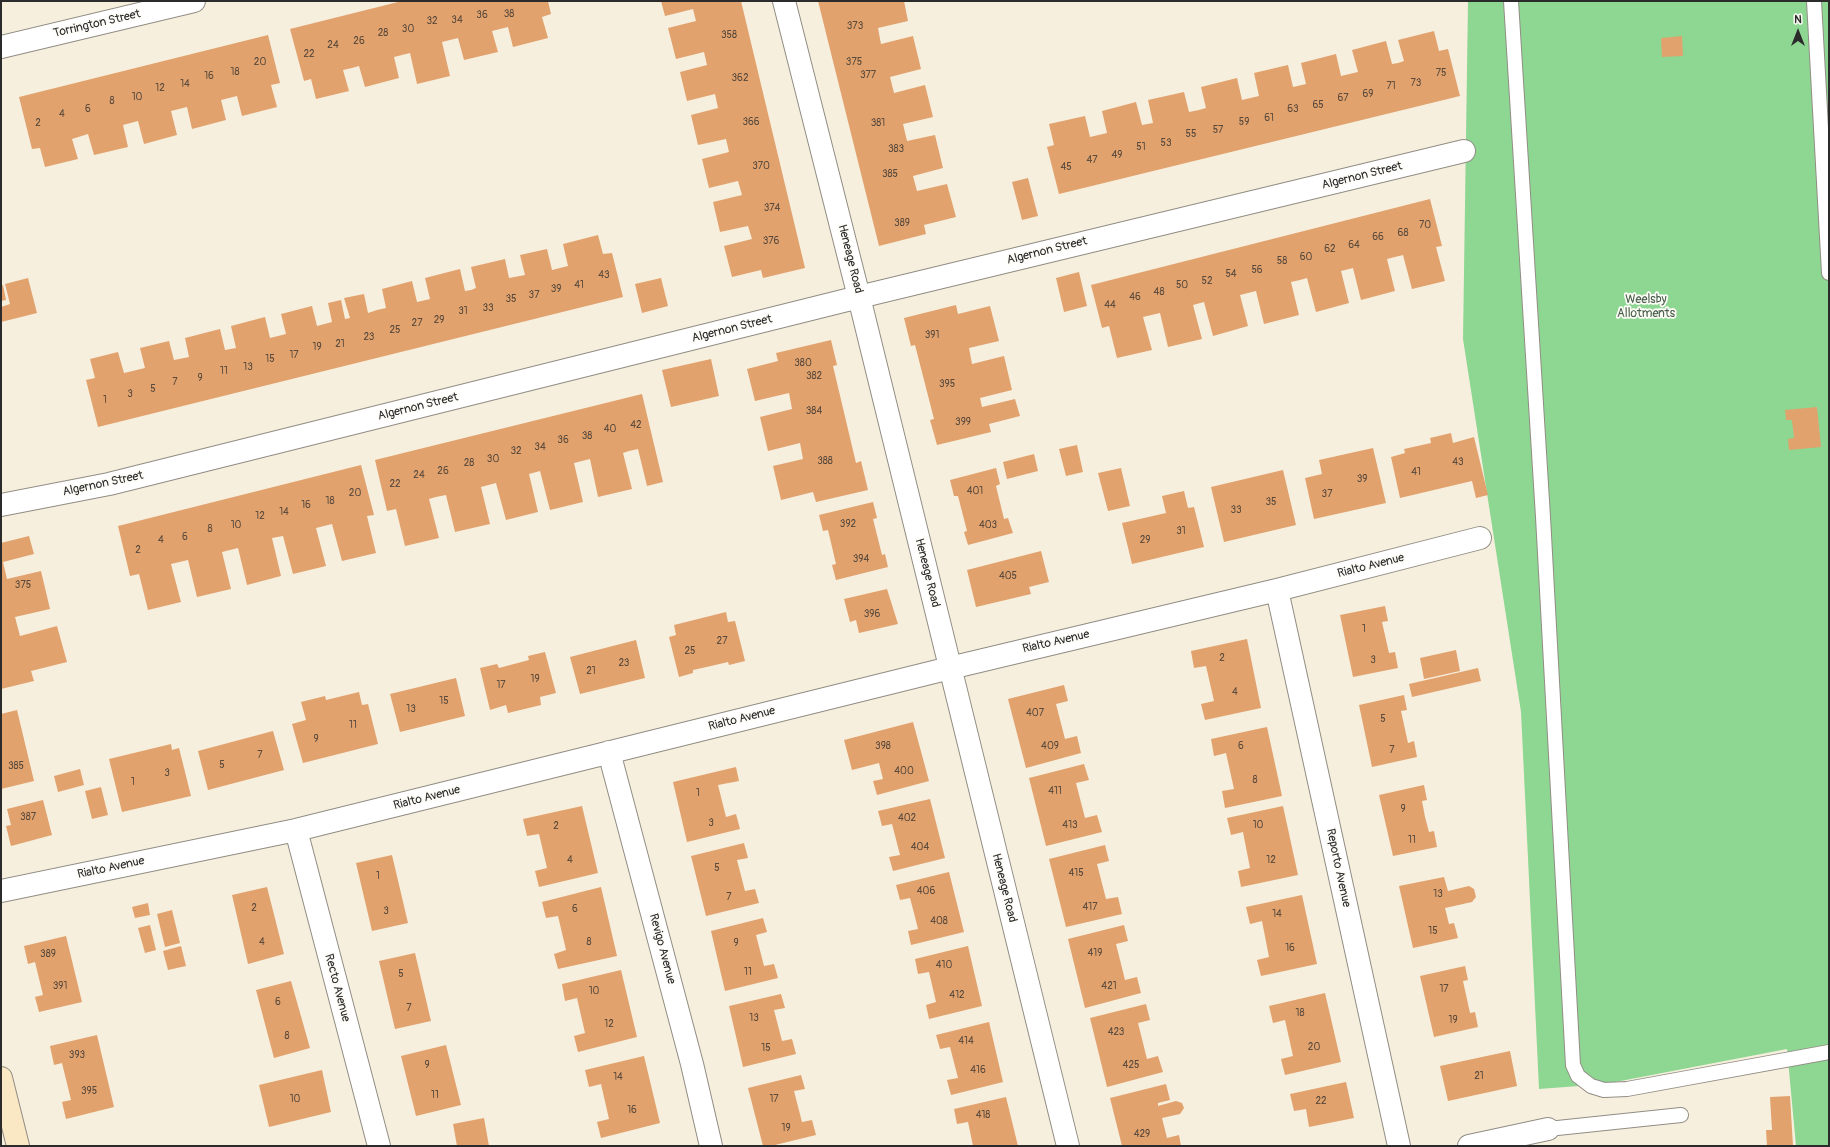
<!DOCTYPE html>
<html>
<head>
<meta charset="utf-8">
<style>
  body { margin:0 }
  #map { position:relative; width:1830px; height:1147px; overflow:hidden; background:#f7efde; font-family:Pangolin,sans-serif }
  canvas { display:block }
  .frame { position:absolute; inset:0; border:2px solid #2b2b2b; pointer-events:none }
  .north { position:absolute; left:1778px; top:12px; width:40px; height:40px; -webkit-text-stroke:3px #fdfcf7; paint-order:stroke; rotate:0deg; font-size:11px; font-weight:700; line-height:16px; text-align:center; color:#2b2b2b }
  .north::after { content:''; display:block; margin:auto; width:14px; height:18px; background:#2b2b2b; clip-path:polygon(50% 0,100% 100%,50% 72%,0 100%) }
</style>
</head>
<body>
<div id="map">
<canvas width="1830" height="1147"></canvas>
<div class="frame"></div>
<div class="north">N</div>
</div>
<script>
const ctx = document.querySelector('canvas').getContext('2d');
ctx.lineJoin = 'round';
function paint(path, color) { ctx.fillStyle = color; ctx.fill(path, 'evenodd'); }
const poly = rows => new Path2D(rows.map(r => 'M' + r).join(''));
function strokePath(path, color, width, dash) { ctx.strokeStyle = color; ctx.lineWidth = width; ctx.lineCap = dash ? 'butt' : 'round'; ctx.setLineDash(dash || []); ctx.stroke(path); }
function label(font, color, halo, rows, align = 'center') {
  ctx.font = font + ' Pangolin,sans-serif'; ctx.lineWidth = 3.5; ctx.setLineDash([]); ctx.textBaseline = 'middle'; ctx.strokeStyle = halo; ctx.fillStyle = color; for (const [text, x, y, turn = 0] of rows) {
    ctx.save(); ctx.translate(x, y); ctx.rotate((+turn || 0) * Math.PI / 180); ctx.textAlign = isNaN(turn) ? turn : align; if (halo) ctx.strokeText(text, 0, 0); ctx.fillText(text, 0, 0); ctx.restore();
  }
}
paint(poly([
  [1468,1,1829,1,1829,1146,1796,1146,1787,1049,1605,1084,1539,1089,1521,712,1463,339]
]), '#8ed793');
paint(poly([
  [402,1,548,1,551,14,542,17,548,38,513,47,508,27,492,31,498,52,464,60,458,38,442,42,450,76,417,84,410,53,394,57,399,78,365,87,359,66,352,68,343,70,349,91,316,99,311,79,304,81,290,29],
  [661,1,741,1,805,268,763,278,761,270,732,277,724,246,752,239,748,226,720,232,713,202,742,195,738,181,709,188,702,159,729,152,726,139,698,145,691,115,718,108,715,94,687,101,680,72,707,65,704,52,676,59,668,28,696,21,693,9,665,16],
  [818,1,904,1,908,21,878,28,881,44,913,36,921,69,890,77,894,93,925,85,933,117,903,124,907,141,935,135,943,168,913,176,917,191,947,184,956,217,924,225,926,234,879,246],
  [1434,31,1439,51,1448,49,1460,96,1059,194,1047,147,1054,145,1049,124,1085,116,1090,137,1107,133,1102,111,1136,102,1142,125,1153,123,1148,100,1184,92,1189,112,1199,110,1206,108,1201,87,1237,78,1242,100,1259,96,1254,73,1288,65,1293,87,1306,84,1301,63,1336,54,1341,76,1358,72,1352,50,1386,41,1392,64,1398,63,1404,61,1398,40],
  [268,35,280,83,271,85,277,107,242,116,237,96,221,100,226,120,192,129,187,107,171,111,177,135,144,144,138,121,123,125,128,147,94,155,88,134,72,139,78,159,45,167,40,148,32,149,19,97],
  [1682,36,1683,56,1662,57,1661,38],
  [1028,178,1038,216,1022,220,1012,182],
  [1430,199,1442,246,1436,247,1445,281,1412,289,1403,255,1387,259,1395,291,1361,300,1353,268,1341,271,1349,303,1316,312,1307,278,1300,280,1291,282,1299,315,1264,324,1256,291,1240,295,1248,326,1213,336,1204,302,1193,305,1202,339,1168,347,1160,313,1143,317,1152,350,1117,358,1109,326,1102,328,1091,285],
  [598,235,603,254,612,253,623,297,98,427,86,380,95,378,90,359,118,352,124,373,145,368,140,348,169,341,174,360,189,357,185,338,220,329,225,350,236,348,231,326,265,317,270,338,286,334,281,314,312,306,317,326,332,322,328,303,341,300,345,319,350,318,344,298,364,294,368,313,377,310,386,308,382,289,412,281,417,302,430,299,425,278,460,269,465,291,471,290,476,288,471,267,505,259,509,278,525,275,520,255,547,249,552,270,568,266,563,244],
  [1079,272,1087,306,1064,312,1056,278],
  [28,278,37,313,1,322,1,307,10,304,5,284],
  [661,278,668,306,642,313,635,284],
  [3,285,6,300,1,301,1,286],
  [956,305,958,314,990,306,999,341,969,348,972,364,1004,356,1012,390,980,398,982,407,1015,399,1020,416,989,424,991,432,937,445,930,420,934,419,915,345,911,346,904,318],
  [831,340,837,365,833,366,856,463,861,461,868,490,816,502,813,492,781,500,773,466,803,459,800,443,768,451,760,417,792,409,789,393,755,401,747,369,778,361,776,353],
  [711,359,719,396,671,407,662,370],
  [642,394,663,482,647,486,638,449,629,451,623,453,632,489,598,497,590,459,574,463,583,502,550,510,540,471,529,474,538,512,506,520,496,483,481,487,490,524,455,532,446,495,436,497,429,499,439,538,405,546,396,509,387,511,375,460],
  [1817,407,1821,447,1789,450,1788,439,1794,438,1792,420,1786,420,1785,410],
  [1451,433,1453,443,1474,437,1488,495,1476,498,1472,481,1400,498,1391,457,1405,453,1404,449,1431,443,1430,438],
  [1077,445,1083,472,1066,476,1059,449],
  [1373,448,1386,503,1314,519,1305,478,1322,474,1319,460],
  [1034,454,1038,471,1007,479,1003,462],
  [361,465,374,515,367,516,376,553,342,561,332,524,316,528,326,566,293,574,283,536,272,538,281,576,247,585,238,548,222,552,231,589,197,597,188,560,171,564,181,602,148,610,139,574,130,576,118,526],
  [996,468,1000,484,996,486,1004,519,1008,518,1013,533,968,545,964,532,967,531,958,496,954,496,950,480],
  [1121,468,1130,506,1108,511,1098,473],
  [1283,470,1296,525,1224,542,1211,487],
  [1184,491,1188,508,1194,507,1204,547,1132,564,1122,523,1166,513,1162,496],
  [873,502,877,518,873,519,882,555,885,554,888,567,836,580,832,565,836,564,828,530,823,531,819,515],
  [29,536,34,554,3,562,7,579,41,571,50,609,15,617,20,636,57,626,67,662,31,671,34,681,1,689,1,543],
  [1041,551,1049,582,1029,587,1031,594,976,607,967,570],
  [887,589,898,624,859,633,856,620,850,622,844,599],
  [1385,606,1388,621,1382,622,1389,653,1395,652,1398,668,1353,677,1340,615],
  [726,612,728,622,735,621,745,661,729,665,728,662,711,666,693,670,693,673,679,677,669,637,676,635,674,625],
  [1247,639,1261,708,1205,720,1201,704,1214,701,1206,666,1194,668,1191,651],
  [636,640,645,678,580,694,570,657],
  [1456,650,1460,671,1424,679,1420,658],
  [545,652,556,693,540,697,541,705,508,713,506,705,490,710,480,668,497,664,499,668,529,660,528,656],
  [1478,668,1481,681,1412,697,1409,684],
  [456,678,465,716,400,732,390,694],
  [1064,685,1068,701,1056,704,1065,739,1077,736,1081,753,1026,768,1008,699],
  [359,692,362,705,368,704,378,744,303,763,292,724,306,720,301,702,325,696,326,700],
  [1404,695,1407,710,1401,711,1408,743,1414,741,1417,757,1372,767,1359,705],
  [17,710,34,781,1,789,1,714],
  [913,722,929,781,877,795,873,781,883,779,879,763,852,770,844,740],
  [1267,727,1282,796,1225,808,1222,791,1234,789,1226,753,1214,756,1211,739],
  [273,731,284,770,208,790,198,751],
  [171,744,172,750,179,748,191,796,122,812,109,759],
  [1084,764,1089,780,1076,783,1085,818,1097,815,1102,832,1046,846,1029,778],
  [736,767,739,781,718,785,726,817,736,814,740,829,687,842,673,782],
  [80,769,84,785,58,792,54,776],
  [1424,785,1427,800,1422,801,1425,817,1429,832,1434,831,1437,847,1393,856,1379,795],
  [101,787,108,815,92,819,85,791],
  [930,799,945,858,893,871,889,857,900,855,892,824,882,826,878,811],
  [43,800,52,835,11,846,6,826,11,825,7,809],
  [582,806,598,873,539,887,535,871,547,868,539,834,527,836,523,819],
  [1283,806,1298,875,1241,887,1238,871,1250,868,1243,832,1231,835,1227,818],
  [744,843,748,858,737,860,745,891,755,889,759,903,706,916,691,856],
  [1105,845,1109,861,1097,864,1106,899,1118,897,1122,914,1066,927,1049,859],
  [392,855,408,923,372,931,356,863],
  [949,872,964,932,911,945,908,931,918,929,914,913,910,898,900,900,896,885],
  [1444,877,1448,891,1469,886,1474,889,1476,897,1472,902,1445,908,1449,924,1454,923,1458,938,1413,948,1399,886],
  [267,887,284,954,248,964,232,895],
  [601,887,617,956,558,969,554,954,566,950,558,916,546,918,542,902],
  [1302,895,1317,964,1261,976,1257,960,1269,957,1262,921,1250,924,1246,907],
  [148,903,150,915,135,918,132,907],
  [172,910,180,943,165,947,157,914],
  [763,918,767,932,756,935,764,966,774,964,778,978,725,991,711,931],
  [150,925,156,950,145,953,138,928],
  [1124,925,1128,941,1116,944,1125,980,1137,977,1141,993,1085,1008,1068,939],
  [66,936,82,1002,39,1012,35,997,43,995,35,962,28,964,24,946],
  [181,946,186,966,168,970,163,951],
  [968,946,982,1006,929,1019,926,1005,936,1002,929,972,918,974,915,959],
  [415,953,431,1021,395,1029,379,961],
  [1465,966,1468,980,1463,981,1470,1013,1475,1012,1478,1027,1434,1037,1420,976],
  [621,970,637,1037,578,1052,574,1036,585,1033,577,998,565,1001,562,984],
  [291,981,310,1048,274,1058,256,990],
  [1325,993,1341,1062,1285,1075,1281,1059,1293,1056,1285,1020,1273,1023,1269,1006],
  [781,994,785,1008,774,1010,782,1041,792,1039,796,1054,743,1067,729,1006],
  [1146,1004,1150,1020,1138,1023,1147,1059,1158,1056,1163,1072,1107,1087,1090,1018],
  [989,1022,1003,1082,951,1095,947,1080,958,1078,950,1047,940,1049,936,1035],
  [97,1035,114,1107,66,1119,62,1102,71,1100,62,1063,54,1065,50,1046],
  [446,1045,461,1105,416,1116,401,1056],
  [1510,1051,1517,1086,1448,1101,1440,1066],
  [644,1056,660,1123,601,1138,597,1122,609,1119,601,1084,589,1087,585,1070],
  [322,1070,331,1112,269,1127,259,1085],
  [801,1075,805,1089,794,1091,802,1122,812,1120,816,1135,771,1146,763,1146,748,1088],
  [1346,1082,1354,1118,1309,1127,1306,1109,1294,1111,1290,1094],
  [1166,1084,1170,1100,1158,1103,1158,1106,1176,1101,1182,1103,1184,1108,1180,1114,1162,1118,1167,1138,1179,1135,1181,1146,1122,1146,1110,1098],
  [1790,1096,1793,1146,1767,1146,1766,1130,1772,1130,1770,1097],
  [1006,1097,1018,1146,973,1146,968,1122,957,1124,954,1109],
  [484,1118,489,1146,457,1146,453,1124]
]), '#e1a26d');
const lane = poly([
  [1511,1,1543,517,1573,1065,1578,1076,1591,1086,1604,1090,1627,1089,1829,1052],
  [1814,1,1829,273],
  [1548,1129,1681,1115]
]);
const street = poly([
  [784,1,859,297,1068,1146],
  [1,47,194,1],
  [1,505,109,484,859,297,1464,151],
  [1277,590,1399,1146],
  [609,752,692,1064,711,1146],
  [296,830,379,1146],
  [1,891,296,830,950,668,1277,590,1480,538],
  [1469,1146,1548,1129]
]);
const secondary = poly([
  [1,1078,18,1146]
]);
strokePath(lane, '#918d84', 16);
strokePath(street, '#918d84', 24);
strokePath(secondary, '#918d84', 24);
strokePath(lane, '#fff', 14);
strokePath(street, '#fff', 22);
strokePath(secondary, '#fae7c3', 22);
label('10px', '#58493c', null, [
  ["38",509,14],
  ["36",482,15],
  ["34",457,20],
  ["32",432,21],
  ["373",855,26],
  ["30",408,29],
  ["28",383,33],
  ["358",729,35],
  ["26",359,41],
  ["24",333,45],
  ["22",309,54],
  ["20",260,62],
  ["375",854,62],
  ["18",235,72],
  ["75",1441,73],
  ["377",868,75],
  ["16",209,76],
  ["362",740,78],
  ["73",1416,83],
  ["14",185,84],
  ["71",1391,86],
  ["12",160,88],
  ["69",1368,94],
  ["10",137,97],
  ["67",1343,98],
  ["8",112,101],
  ["65",1318,105],
  ["6",88,109],
  ["63",1293,109],
  ["4",62,114],
  ["61",1269,118],
  ["366",751,122],
  ["59",1244,122],
  ["2",38,123],
  ["381",878,123],
  ["57",1218,130],
  ["55",1191,134],
  ["53",1166,143],
  ["51",1141,147],
  ["383",896,149],
  ["49",1117,155],
  ["47",1092,160],
  ["370",761,166],
  ["45",1066,167],
  ["385",890,174],
  ["374",772,208],
  ["389",902,223],
  ["70",1425,225],
  ["68",1403,233],
  ["66",1378,237],
  ["376",771,241],
  ["64",1354,245],
  ["62",1330,249],
  ["60",1306,257],
  ["58",1282,261],
  ["56",1257,270],
  ["54",1231,274],
  ["43",604,275],
  ["52",1207,281],
  ["41",579,285],
  ["50",1182,285],
  ["39",556,289],
  ["48",1159,292],
  ["37",534,295],
  ["46",1135,297],
  ["35",511,299],
  ["44",1110,305],
  ["33",488,308],
  ["31",463,311],
  ["29",439,320],
  ["27",417,323],
  ["25",395,330],
  ["391",932,335],
  ["23",369,337],
  ["21",340,344],
  ["19",317,347],
  ["17",294,355],
  ["15",270,359],
  ["380",803,363],
  ["13",248,367],
  ["11",224,371],
  ["382",814,376],
  ["9",200,378],
  ["7",175,382],
  ["395",947,384],
  ["5",153,389],
  ["3",130,394],
  ["1",105,400],
  ["384",814,411],
  ["399",963,422],
  ["42",636,425],
  ["40",610,429],
  ["38",587,436],
  ["36",563,440],
  ["34",540,447],
  ["32",516,451],
  ["30",493,459],
  ["388",825,461],
  ["43",1458,462],
  ["28",469,463],
  ["26",443,471],
  ["41",1416,472],
  ["24",419,475],
  ["39",1362,479],
  ["22",395,484],
  ["401",975,491],
  ["20",355,493],
  ["37",1327,494],
  ["18",330,501],
  ["35",1271,502],
  ["16",306,505],
  ["33",1236,510],
  ["14",284,512],
  ["12",260,516],
  ["392",848,524],
  ["10",236,525],
  ["403",988,525],
  ["8",210,529],
  ["31",1181,531],
  ["6",185,537],
  ["4",161,540],
  ["29",1145,540],
  ["2",138,550],
  ["394",861,559],
  ["405",1008,576],
  ["375",23,585],
  ["396",872,614],
  ["1",1364,629],
  ["27",722,641],
  ["25",690,651],
  ["2",1222,658],
  ["3",1373,660],
  ["23",624,663],
  ["21",591,671],
  ["19",535,679],
  ["17",501,685],
  ["4",1235,692],
  ["15",444,701],
  ["13",411,709],
  ["407",1035,713],
  ["5",1383,719],
  ["11",353,725],
  ["9",316,739],
  ["398",883,746],
  ["409",1050,746],
  ["6",1241,746],
  ["7",1392,750],
  ["7",260,755],
  ["5",222,765],
  ["385",16,766],
  ["400",904,771],
  ["3",167,773],
  ["8",1255,780],
  ["1",133,782],
  ["411",1055,791],
  ["1",698,793],
  ["9",1403,809],
  ["387",28,817],
  ["402",907,818],
  ["3",711,823],
  ["413",1070,825],
  ["10",1258,825],
  ["2",556,826],
  ["11",1412,840],
  ["404",920,847],
  ["4",570,860],
  ["12",1271,860],
  ["5",717,868],
  ["415",1076,873],
  ["1",378,876],
  ["406",926,891],
  ["13",1438,894],
  ["7",729,897],
  ["417",1090,907],
  ["2",254,908],
  ["6",575,909],
  ["3",386,911],
  ["14",1277,914],
  ["408",939,921],
  ["15",1433,931],
  ["4",262,942],
  ["8",589,942],
  ["9",736,943],
  ["16",1290,948],
  ["419",1095,953],
  ["389",48,954],
  ["410",944,965],
  ["11",748,972],
  ["5",401,974],
  ["391",60,986],
  ["421",1109,986],
  ["17",1444,989],
  ["10",594,991],
  ["412",957,995],
  ["6",278,1002],
  ["7",409,1008],
  ["18",1300,1013],
  ["13",754,1018],
  ["19",1453,1020],
  ["12",609,1024],
  ["423",1116,1032],
  ["8",287,1036],
  ["414",966,1041],
  ["20",1314,1047],
  ["15",766,1048],
  ["393",77,1055],
  ["9",427,1065],
  ["425",1131,1065],
  ["416",978,1070],
  ["21",1479,1076],
  ["14",618,1077],
  ["395",89,1091],
  ["11",435,1095],
  ["10",295,1099],
  ["17",774,1099],
  ["22",1321,1101],
  ["16",632,1110],
  ["418",983,1115],
  ["19",786,1128],
  ["429",1142,1134]
]);
label('12px', '#2b2b2b', '#fdfcf7', [
  ["Torrington Street",97,24,-13],
  ["Algernon Street",1362,176,-14],
  ["Algernon Street",1047,251,-14],
  ["Heneage Road",850,259,76],
  ["Algernon Street",732,329,-14],
  ["Algernon Street",418,407,-14],
  ["Algernon Street",103,484,-12],
  ["Rialto Avenue",1371,566,-14],
  ["Heneage Road",927,573,76],
  ["Rialto Avenue",1056,642,-13],
  ["Rialto Avenue",742,719,-14],
  ["Rialto Avenue",427,798,-14],
  ["Rialto Avenue",111,868,-12],
  ["Reporto Avenue",1338,868,78],
  ["Heneage Road",1004,888,76],
  ["Revigo Avenue",662,949,75],
  ["Recto Avenue",337,988,75]
]);
label('12px', '#495f4a', '#fdfcf7', [
  ["Weelsby",1646,300],
  ["Allotments",1646,314]
]);
</script>
</body>
</html>
